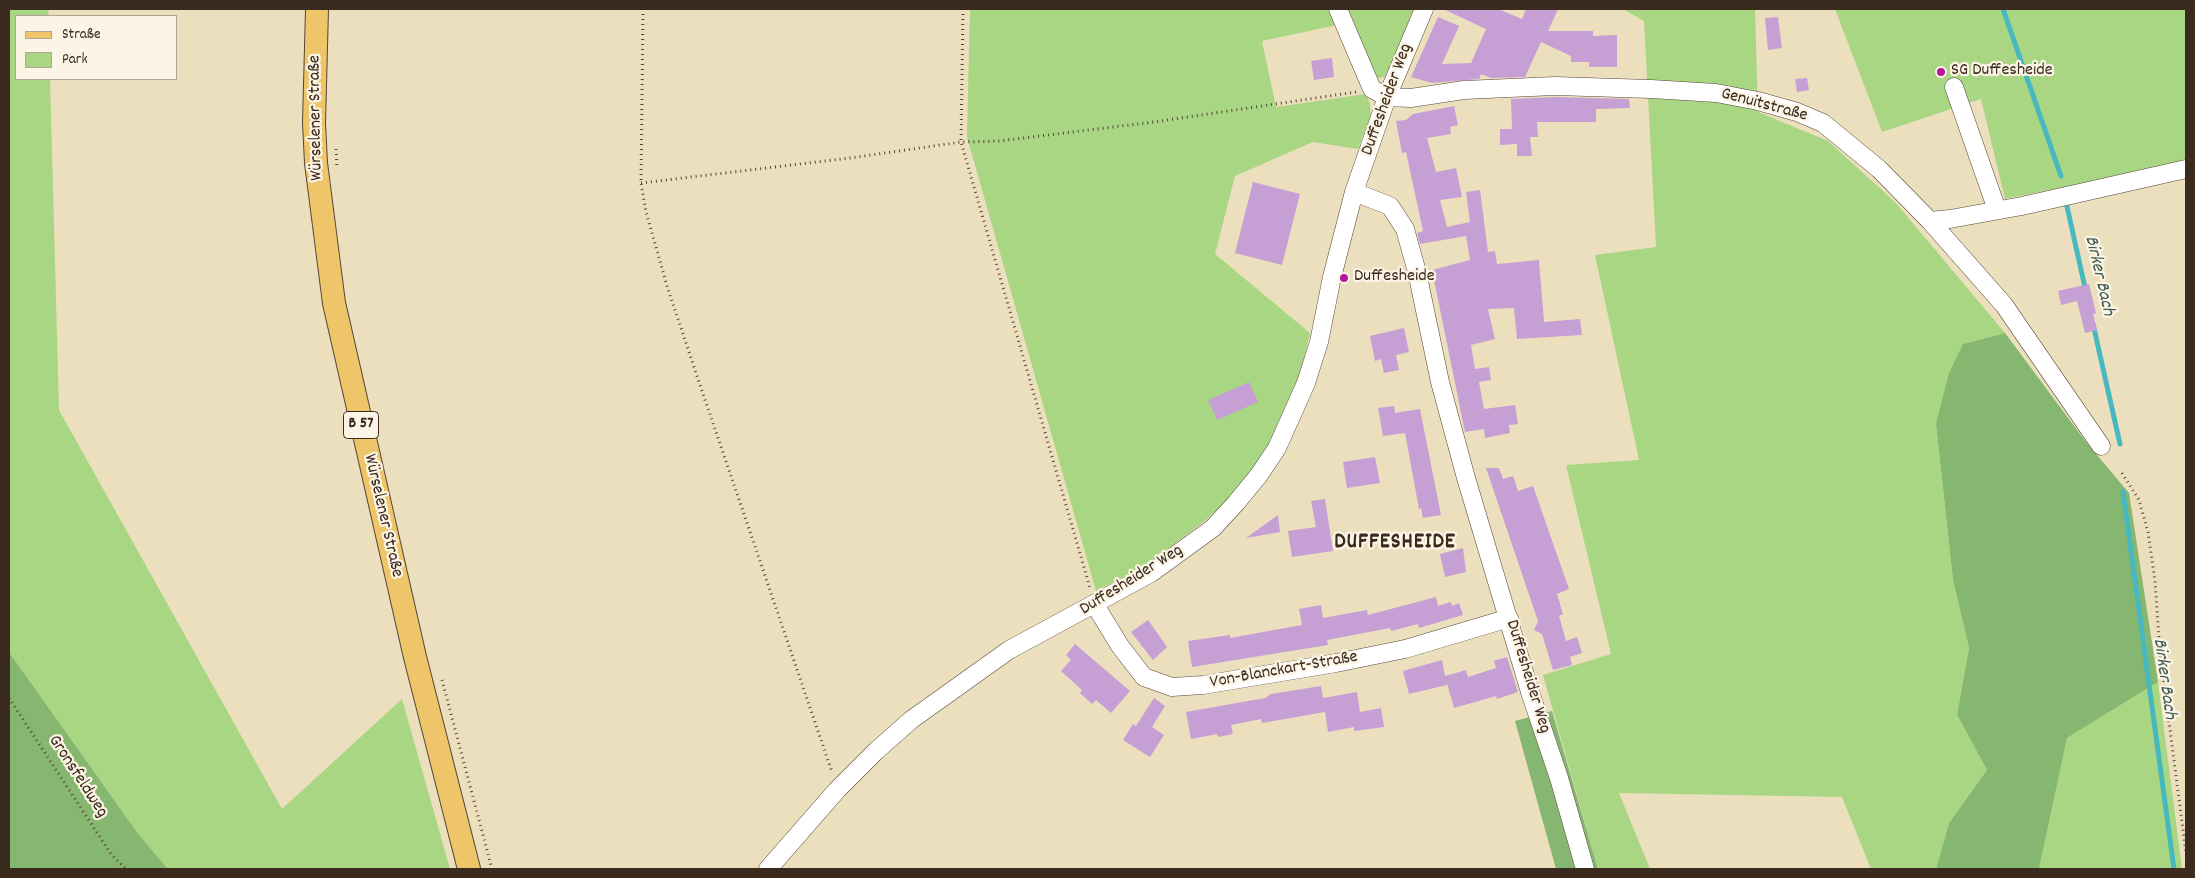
<!DOCTYPE html>
<html>
<head>
<meta charset="utf-8">
<style>
  body { margin:0 }
  #map { position:relative; width:2195px; height:878px; overflow:hidden; background:#ecdfbd; font-family:Dekko,sans-serif }
  canvas { display:block }
  .frame { position:absolute; inset:0; border:10px solid #3b2a1e; pointer-events:none }
  .legend { position:absolute; left:15px; top:15px; width:162px; height:65px; box-sizing:border-box; background:#fcf5e5; border:1px solid #afa495; margin:0; padding:6px 9px; list-style:none; font-size:15px; color:#3b2a1e }
  .legend li { display:flex; align-items:center; gap:10px; height:25px }
  .legend b { width:25px; border:1px solid #afa495 }
</style>
</head>
<body>
<div id="map">
<canvas width="2195" height="878"></canvas>
<div class="frame"></div>
<ul class="legend">
<li><b style="height:6px;background:#eec569"></b>Straße</li>
<li><b style="height:14px;background:#a9d683"></b>Park</li>
</ul>
</div>
<script>
const ctx = document.querySelector('canvas').getContext('2d');
ctx.lineJoin = 'round';
function paint(path, color) { ctx.fillStyle = color; ctx.fill(path, 'evenodd'); }
const poly = rows => new Path2D(rows.map(r => 'M' + r).join(''));
function strokePath(path, color, width, dash) { ctx.strokeStyle = color; ctx.lineWidth = width; ctx.lineCap = dash ? 'butt' : 'round'; ctx.setLineDash(dash || []); ctx.stroke(path); }
function label(font, color, halo, rows, align = 'center') {
  ctx.font = font + ' Dekko,sans-serif'; ctx.lineWidth = 4.5; ctx.setLineDash([]); ctx.textBaseline = 'middle'; ctx.strokeStyle = halo; ctx.fillStyle = color; for (const [text, x, y, turn = 0] of rows) {
    ctx.save(); ctx.translate(x, y); ctx.rotate((+turn || 0) * Math.PI / 180); ctx.textAlign = isNaN(turn) ? turn : align; if (halo) ctx.strokeText(text, 0, 0); ctx.fillText(text, 0, 0); ctx.restore();
  }
}
paint(poly([
  [9,9,48,9,49,16,16,16,16,79,50,79,59,410,282,809,402,699,450,869,168,869,139,835,9,652],
  [970,9,1330,9,1337,25,1262,41,1276,107,1366,94,1370,104,1371,115,1358,149,1313,142,1235,176,1215,254,1310,333,1300,375,1268,445,1252,471,1231,496,1207,519,1146,565,1096,591,967,137],
  [1345,9,1417,9,1386,76,1380,78,1373,77],
  [1623,9,1755,9,1758,112,1828,141,1895,202,2005,333,1963,344,1936,424,1953,580,1969,648,1957,715,1987,770,1949,823,1936,869,1871,869,1842,797,1619,793,1650,869,1598,869,1543,675,1611,654,1566,465,1639,460,1595,255,1656,247,1644,21],
  [1835,9,2186,9,2186,162,2005,199,1981,99,1882,132],
  [2158,682,2182,869,2039,869,2067,738]
]), '#a9d683');
paint(poly([
  [2005,333,2086,442,2129,493,2158,682,2067,738,2039,869,1936,869,1949,823,1987,770,1957,715,1969,648,1953,580,1936,424,1949,373,1963,344],
  [9,652,139,835,168,869,9,869],
  [1552,711,1598,869,1556,869,1515,721]
]), '#86b771');
strokePath(poly([
  [2003,9,2061,176],
  [2066,202,2086,292],
  [2093,324,2120,444],
  [2123,492,2174,869]
]), '#48b8bf', 5);
paint(poly([
  [1443,9,1498,9,1522,19,1526,9,1558,9,1548,31,1593,31,1593,36,1617,35,1617,67,1589,67,1589,62,1571,62,1571,56,1541,42,1525,77,1491,78,1481,74,1479,79,1432,83,1411,77,1438,17,1459,26,1442,64,1471,63,1486,29],
  [1778,17,1782,48,1768,50,1765,18],
  [1332,58,1334,77,1314,80,1311,61],
  [1807,78,1809,90,1797,92,1795,79],
  [1555,97,1629,99,1630,108,1596,109,1596,122,1537,122,1538,137,1530,137,1532,156,1517,156,1517,144,1500,145,1500,129,1512,129,1511,99],
  [1454,106,1458,125,1450,127,1451,134,1427,138,1436,172,1456,168,1462,197,1440,200,1447,227,1470,222,1466,192,1480,190,1488,252,1495,251,1497,264,1539,260,1544,322,1580,319,1582,335,1517,339,1514,308,1488,309,1495,339,1471,345,1475,369,1489,367,1491,380,1479,382,1484,409,1515,405,1518,424,1509,425,1510,433,1485,438,1484,429,1465,432,1432,270,1470,260,1466,236,1420,244,1417,233,1423,231,1406,152,1402,153,1396,121,1406,120,1413,114],
  [1253,182,1300,194,1282,265,1235,253],
  [2089,284,2096,313,2093,314,2097,330,2085,333,2077,301,2061,305,2058,291],
  [1404,328,1409,352,1396,355,1399,370,1384,373,1381,359,1375,361,1370,336],
  [1249,382,1258,402,1217,420,1208,400],
  [1394,406,1395,413,1420,409,1441,515,1423,518,1421,508,1419,509,1405,433,1383,436,1378,408],
  [1375,457,1380,483,1347,488,1343,462],
  [1486,468,1499,468,1503,479,1513,476,1518,491,1533,486,1569,589,1557,594,1563,614,1559,616,1566,641,1577,637,1582,653,1570,657,1572,665,1553,670,1542,634,1534,630,1538,621],
  [1325,499,1333,551,1292,557,1288,531,1316,527,1311,501],
  [1278,515,1280,532,1246,538],
  [1463,548,1466,572,1445,577,1440,554],
  [1436,597,1438,606,1451,602,1452,606,1459,603,1463,615,1419,628,1418,624,1391,631,1390,628,1327,640,1328,645,1192,667,1188,641,1230,635,1230,638,1302,625,1299,609,1321,605,1323,618,1367,610,1368,615],
  [1148,620,1167,647,1153,660,1131,632],
  [1075,644,1130,691,1111,713,1096,700,1092,704,1080,693,1082,690,1061,671,1071,660,1066,655],
  [1507,657,1518,692,1497,699,1496,696,1454,708,1446,680,1447,685,1409,694,1403,671,1442,660,1445,676,1466,670,1468,677,1496,668,1494,661],
  [1321,686,1323,698,1357,692,1360,712,1381,708,1384,727,1354,731,1354,727,1328,732,1325,712,1262,723,1261,719,1231,725,1233,734,1218,737,1217,734,1191,739,1186,712,1265,698,1271,694],
  [1154,698,1165,706,1152,727,1164,735,1150,757,1123,740,1133,724,1136,726]
]), '#c69fd5');
const minor = poly([
  [1338,9,1372,89,1387,97,1411,98,1464,90,1555,86,1651,89,1716,93,1758,101,1797,112,1823,123,1879,169,1930,221,1950,219,2022,206,2186,169],
  [1954,87,1997,210],
  [1354,192,1390,206,1405,229,1417,272,1440,382,1466,478,1530,692,1559,778,1585,869],
  [1930,221,2004,305,2101,446],
  [1095,605,1120,646,1144,677,1172,687,1203,685,1336,663,1405,649,1509,618],
  [768,869,837,790,876,751,911,720,1009,650,1151,573,1213,528,1236,503,1259,475,1277,448,1306,383,1319,342,1332,277,1354,192,1387,97,1424,9]
]);
const major = poly([
  [317,9,314,123,316,163,334,303,415,657,469,869]
]);
strokePath(minor, '#564536', 19);
strokePath(major, '#564536', 24);
strokePath(poly([
  [643,9,641,183,646,212,667,286,702,391,832,772],
  [963,9,961,142,1090,588],
  [336,149,337,168],
  [641,183,850,158,961,142,999,141,1154,122,1356,92],
  [2122,473,2139,500,2148,532,2155,581,2160,652,2186,853],
  [442,680,492,869],
  [9,698,111,854,126,869]
]), '#564536', 3, [1, 4]);
strokePath(minor, '#fff', 18);
strokePath(major, '#eec569', 22);
for (const [x, y, r, color] of [
  [1941,72,5,"#b5179e"],
  [1344,278,5,"#b5179e"]
]) { const dot = new Path2D(); dot.arc(x, y, r, 0, 2 * Math.PI); ctx.fillStyle = color; ctx.fill(dot); strokePath(dot, '#fcf5e5', 2); }
for (const [x, y, w] of [
  [361,425,35]
]) { const box = new Path2D(); box.roundRect(x - w / 2, y - 13.5, w, 27, 4); ctx.fillStyle = '#fcf5e5'; ctx.fill(box); strokePath(box, '#3b2a1e', 1); }
label('bold 16px', '#3b2a1e', null, [
  ["B 57",361,425]
]);
label('18px', '#3b2a1e', '#fcf5e5', [
  ["SG Duffesheide",1951,72],
  ["Duffesheide",1354,278]
], 'left');
label('18px', '#3b2a1e', '#fcf5e5', [
  ["Duffesheider Weg",1388,100,-70],
  ["Genuitstraße",1764,106,15],
  ["Würselener Straße",317,118,-91],
  ["Würselener Straße",382,516,77],
  ["Duffesheider Weg",1132,581,-32],
  ["Von-Blanckart-Straße",1284,671,-10],
  ["Duffesheider Weg",1527,677,73],
  ["Gronsfeldweg",77,777,57]
]);
label('italic 19px', '#405c56', '#fcf5e5', [
  ["Birker Bach",2098,276,77],
  ["Birker Bach",2163,679,82]
]);
ctx.letterSpacing = '1px';
label('bold 22px', '#3b2a1e', '#fcf5e5', [
  ["DUFFESHEIDE",1395,544]
]);
ctx.letterSpacing = '0px';
</script>
</body>
</html>
